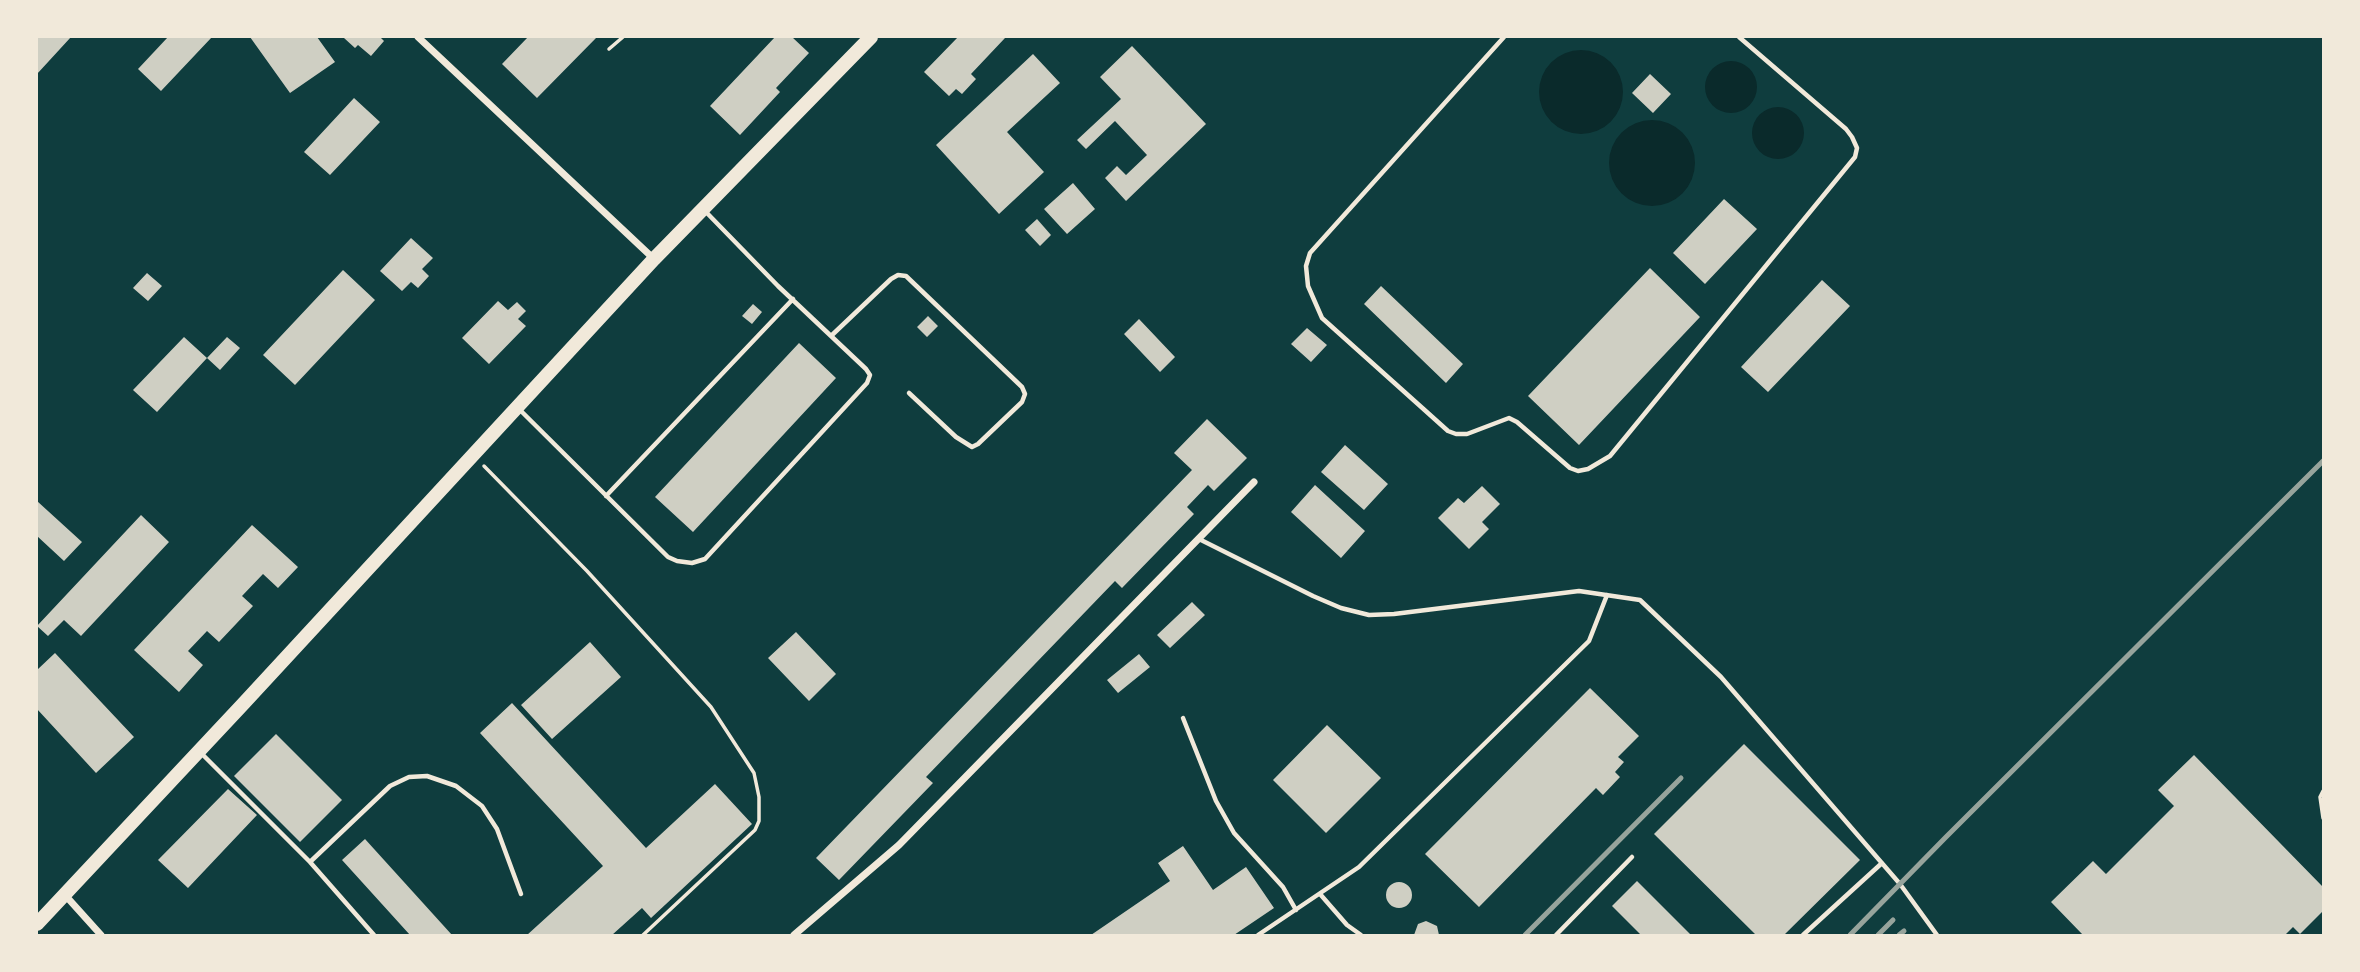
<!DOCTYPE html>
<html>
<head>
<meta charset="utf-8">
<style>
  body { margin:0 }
  #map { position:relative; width:2360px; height:972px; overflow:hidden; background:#0f3d3e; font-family:Mulish,sans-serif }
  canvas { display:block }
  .frame { position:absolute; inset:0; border:38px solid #f1e9da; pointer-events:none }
</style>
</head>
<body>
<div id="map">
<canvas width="2360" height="972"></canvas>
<div class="frame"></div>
</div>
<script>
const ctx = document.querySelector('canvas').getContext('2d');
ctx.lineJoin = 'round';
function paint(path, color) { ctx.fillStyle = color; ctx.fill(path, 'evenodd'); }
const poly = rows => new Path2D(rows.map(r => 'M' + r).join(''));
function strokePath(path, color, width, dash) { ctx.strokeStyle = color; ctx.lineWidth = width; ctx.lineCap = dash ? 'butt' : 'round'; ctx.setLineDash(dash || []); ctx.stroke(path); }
paint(poly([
  '1539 92a42 42 0 1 1 84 0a42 42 0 1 1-84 0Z',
  '1705 87a26 26 0 1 1 52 0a26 26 0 1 1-52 0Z',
  '1752 133a26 26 0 1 1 52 0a26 26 0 1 1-52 0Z',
  '1609 163a43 43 0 1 1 86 0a43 43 0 1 1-86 0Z'
]), '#0a2a2b');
paint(poly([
  [37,37,71,37,37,74],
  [168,37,212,37,161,91,138,69],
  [250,37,317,37,335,62,290,93],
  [346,37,380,37,384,41,371,56,358,45,355,48,344,38],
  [528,37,597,37,537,98,502,64],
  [775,37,792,37,809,53,776,88,780,92,740,135,710,106],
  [958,37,1005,38,971,74,976,79,962,94,956,89,949,96,924,72],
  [1132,46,1206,124,1126,201,1105,178,1117,166,1126,175,1147,155,1115,121,1086,149,1077,140,1121,99,1100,77],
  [1033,54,1060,83,1007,132,1044,172,999,214,936,145],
  [1650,74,1671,94,1653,113,1632,93],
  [354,98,380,122,330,175,304,152],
  [1073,183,1095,209,1067,234,1044,209],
  [1724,199,1757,229,1705,284,1673,253],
  [1037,219,1051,235,1040,246,1025,230],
  [411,238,433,258,422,269,429,276,418,288,411,282,402,291,380,271],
  [1650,268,1700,317,1579,445,1528,396],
  [343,270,375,300,295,385,263,355],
  [147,273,162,286,148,301,133,288],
  [1822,280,1850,306,1768,392,1741,367],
  [1381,286,1463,364,1446,383,1364,304],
  [498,301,508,310,517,302,526,311,518,319,526,326,489,364,462,338],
  [753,304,762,312,752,324,742,316],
  [928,316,938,326,927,337,917,327],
  [1139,319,1175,357,1160,372,1124,334],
  [1307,328,1327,345,1311,362,1291,344],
  [184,337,207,358,157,412,133,390],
  [227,337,240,348,220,370,207,358],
  [799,343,836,378,693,532,655,497],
  [1207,419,1247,458,1214,491,1208,485,1187,507,1194,514,1122,588,1115,581,926,777,933,783,839,880,816,858,1192,470,1174,453],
  [1345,445,1388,484,1364,510,1321,472],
  [1315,485,1365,531,1341,558,1291,512],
  [1482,486,1500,504,1482,522,1489,529,1469,549,1438,518,1458,498,1464,503],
  [37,501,82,542,64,561,37,536],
  [141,515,169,542,81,636,64,620,48,636,37,626],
  [252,525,298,567,278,588,263,574,242,596,253,606,219,642,207,631,188,651,203,665,179,692,134,650],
  [1192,602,1205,615,1170,648,1157,635],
  [796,632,836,674,809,701,768,658],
  [590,642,621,677,552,739,521,705],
  [55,653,134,737,96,773,37,709,37,670],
  [1139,654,1150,667,1118,693,1107,680],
  [1590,688,1639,736,1618,757,1624,762,1615,772,1620,777,1603,795,1596,788,1479,907,1425,854],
  [512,703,646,848,715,784,752,824,651,918,642,908,612,935,527,935,603,866,480,733],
  [1327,725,1381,778,1326,833,1273,780],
  [276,734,342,800,300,842,234,776],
  [1744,744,1860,860,1784,935,1756,935,1654,834],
  [2194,755,2323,887,2323,911,2300,934,2293,927,2285,935,2083,935,2051,902,2093,861,2106,874,2174,806,2158,790],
  [228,789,257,815,188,888,158,860],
  [365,839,452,935,410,935,342,860],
  [1183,846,1213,890,1246,867,1274,908,1234,935,1091,935,1170,881,1158,863],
  [1637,881,1691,935,1641,935,1612,906],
  '1386 895a13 13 0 1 1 26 0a13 13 0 1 1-26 0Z',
  [1426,921,1437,926,1439,935,1414,935,1418,924]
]), '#cfcfc3');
strokePath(poly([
  [609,49,623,37],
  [484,466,587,571,711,707,754,773,759,797,759,821,755,830,643,935],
  [2323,791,2320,797,2323,818]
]), '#f1e9da', 3.5);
strokePath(poly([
  [1504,37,1310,253,1306,266,1308,286,1322,318,1448,431,1456,434,1467,434,1509,418,1517,422,1570,468,1578,471,1588,469,1610,456,1855,157,1857,148,1852,137,1846,129,1739,37],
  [831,336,891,279,898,275,906,276,1022,387,1025,394,1022,402,978,444,972,447,956,437,909,393],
  [520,410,668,557,677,561,692,563,705,559,867,383,870,375,866,369,778,286,706,212],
  [606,496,793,299],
  [1199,539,1313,596,1341,608,1369,615,1394,614,1579,591,1640,600,1721,677,1900,884,1937,935],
  [1183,718,1216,801,1234,833,1283,887,1296,910],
  [200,752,310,862,374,935],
  [310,862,390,786,409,777,427,776,456,786,482,806,497,829,521,894],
  [1320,894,1347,925,1361,935],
  [1258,935,1359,867,1589,641,1607,595],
  [1556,935,1632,857],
  [1803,935,1882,863]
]), '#f1e9da', 4.5);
strokePath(poly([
  [418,37,654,259],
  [65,895,101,935],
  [794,935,899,845,1254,482]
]), '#f1e9da', 7);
strokePath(poly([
  [37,924,244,703,654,259,871,37]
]), '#f1e9da', 14);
strokePath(poly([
  [1525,935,1681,778],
  [1850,935,1946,837,2323,461],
  [1878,935,1893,920],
  [1899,935,1904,931]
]), '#97a49c', 5);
</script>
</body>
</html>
